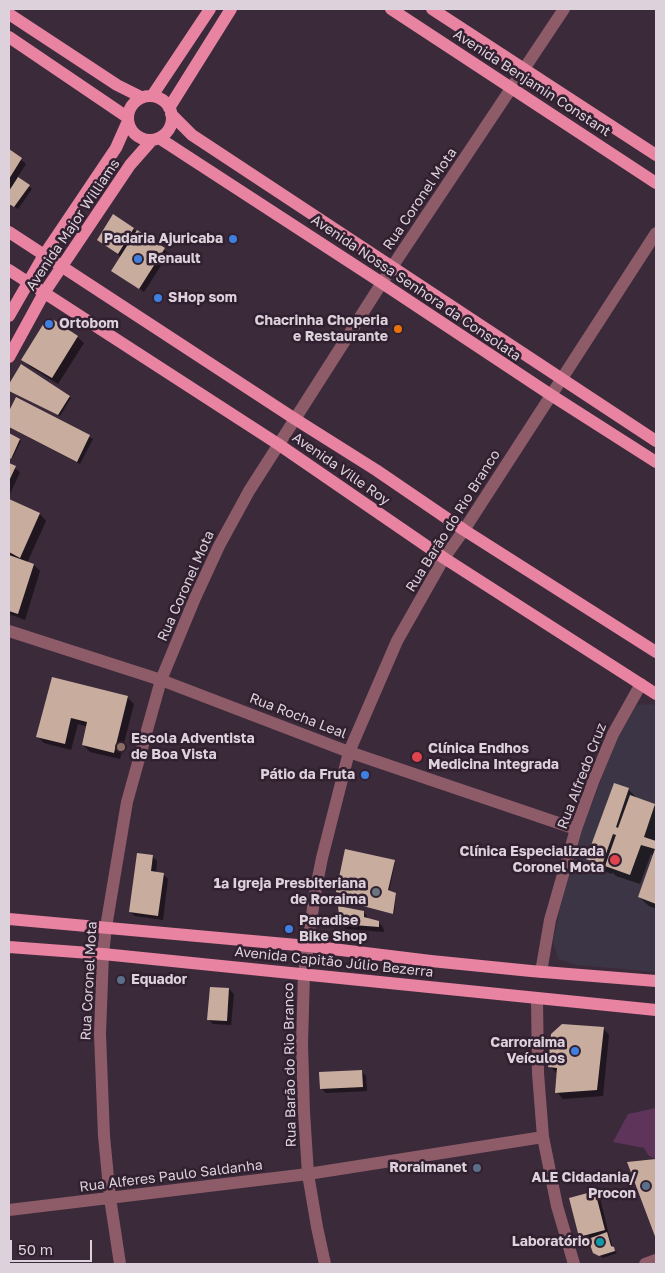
<!DOCTYPE html>
<html>
<head>
<meta charset="utf-8">
<style>
  body { margin:0 }
  #map { position:relative; width:665px; height:1273px; overflow:hidden; background:#3b2a3a; font-family:"Golos Text",sans-serif }
  canvas { display:block }
  .frame { position:absolute; inset:0; border:10px solid #ddd2dc; pointer-events:none }
  .scale { position:absolute; left:10px; top:1240px; width:82px; height:22px; box-sizing:border-box; border:2px solid #ddd2dc; border-top:0; padding-left:6px; font-size:15px; line-height:18px; white-space:nowrap; color:#ddd2dc; -webkit-text-stroke:4px #312030; paint-order:stroke }
</style>
</head>
<body>
<div id="map">
<canvas width="665" height="1273"></canvas>
<div class="frame"></div>
<div class="scale">50 m</div>
</div>
<script>
const ctx = document.querySelector('canvas').getContext('2d');
ctx.lineJoin = 'round';
function paint(path, color) { ctx.fillStyle = color; ctx.fill(path, 'evenodd'); }
const poly = rows => new Path2D(rows.map(r => 'M' + r).join(''));
function strokePath(path, color, width, dash) { ctx.strokeStyle = color; ctx.lineWidth = width; ctx.lineCap = dash ? 'butt' : 'round'; ctx.setLineDash(dash || []); ctx.stroke(path); }
function label(font, color, halo, rows, align = 'center') {
  ctx.font = font + ' "Golos Text",sans-serif'; ctx.lineWidth = 5; ctx.setLineDash([]); ctx.textBaseline = 'middle'; ctx.strokeStyle = halo; ctx.fillStyle = color; for (const [text, x, y, turn = 0] of rows) {
    ctx.save(); ctx.translate(x, y); ctx.rotate((+turn || 0) * Math.PI / 180); ctx.textAlign = isNaN(turn) ? turn : align; if (halo) ctx.strokeText(text, 0, 0); ctx.fillText(text, 0, 0); ctx.restore();
  }
}
paint(poly([
  [652,704,656,706,656,972,576,965,558,959,553,941,564,889,582,830,617,738,637,705]
]), '#3c3545');
paint(poly([
  [656,1108,656,1159,649,1156,644,1148,613,1142,628,1114]
]), '#5e345b');
paint(poly([
  [9,150,26,164,17,178,32,189,18,209,9,203],
  [114,216,169,253,144,292,113,271,121,257,99,240],
  [77,337,84,343,58,384,29,366,23,359],
  [22,365,71,398,60,416,9,390,9,386],
  [17,398,93,439,80,464,9,427,9,414],
  [9,434,21,441,12,459,9,458],
  [9,464,20,472,10,494,9,493],
  [9,500,40,514,46,521,27,563,34,565,40,571,25,620,9,614],
  [52,678,127,697,134,704,120,759,90,752,83,745,88,727,78,724,71,750,44,743,38,737],
  [614,784,629,790,639,800,656,807,656,909,649,906,639,897,654,855,651,854,640,884,616,876,612,872,612,874,598,869,588,859],
  [152,856,157,861,156,873,163,874,168,879,163,920,135,916,130,912],
  [394,861,395,863,389,891,396,895,394,914,361,905,361,902,344,898,337,891],
  [364,912,369,920,378,922,383,927,384,932,346,929,341,924],
  [229,989,234,994,231,1025,213,1024,208,1019],
  [603,1028,609,1035,603,1096,563,1099,557,1092,557,1073,550,1067],
  [361,1071,366,1076,367,1091,326,1093,321,1088],
  [656,1161,656,1236,629,1163],
  [595,1193,600,1198,609,1235,613,1248,617,1253,603,1258,594,1252,590,1240,585,1242,580,1237,571,1199]
]), '#0007');
paint(poly([
  [9,149,22,158,9,179],
  [18,177,30,185,14,207,9,204,9,191],
  [113,214,134,228,118,254,97,240],
  [137,230,165,248,139,289,111,271],
  [48,319,54,320,78,336,52,378,21,360,44,323],
  [21,364,70,396,58,415,9,391,9,384],
  [16,397,90,435,77,462,9,427,9,411],
  [9,433,20,439,11,459,9,458],
  [9,463,16,466,9,481],
  [9,499,40,513,20,558,9,552],
  [9,555,34,564,18,614,9,611],
  [52,677,128,696,114,753,82,745,87,722,71,718,65,744,36,737],
  [614,783,629,788,616,827,618,828,630,795,655,804,644,837,656,841,656,904,638,897,655,849,641,845,630,875,605,866,616,835,613,834,602,865,586,859],
  [345,849,395,860,388,890,396,893,393,914,359,905,361,897,336,892],
  [137,853,153,855,151,871,164,873,158,916,129,912],
  [338,906,364,911,364,917,379,921,379,927,340,924],
  [210,987,229,988,227,1021,207,1020],
  [562,1024,604,1027,597,1090,555,1093,557,1068,548,1067,551,1034],
  [362,1070,363,1087,320,1089,319,1072],
  [656,1159,656,1239,627,1162],
  [595,1191,605,1230,579,1237,569,1198],
  [607,1232,611,1246,614,1247,615,1251,599,1256,593,1253,588,1239]
]), '#c8ad9f');
strokePath(poly([
  [9,631,161,680,349,752,576,829],
  [541,972,550,920,576,829,593,782,613,734,641,684],
  [537,999,538,1073,543,1137,557,1206,574,1264],
  [9,1210,308,1174,543,1137],
  [120,1264,110,1198,104,1136,100,1034,103,954,106,927,127,802,161,680,195,598,219,546,249,491,392,267,564,9],
  [325,1264,317,1227,308,1174,304,1112,302,1044,304,974,315,893,322,858,349,752,397,641,444,558,464,530,656,233],
  [645,1264,656,1260]
]), '#8e5c69', 12);
strokePath(poly([
  [391,9,656,183],
  [432,9,656,155],
  [9,14,117,85,141,97],
  [9,37,127,117],
  '128 118a22 22 0 1 1 44 0a22 22 0 1 1-44 0Z',
  [152,96,210,9],
  [169,108,231,9],
  [171,114,192,135,656,441],
  [159,138,382,283,551,395,656,462],
  [9,232,295,419,376,470,464,530,656,652],
  [9,270,278,444,444,558,656,694],
  [9,316,44,255,116,148,128,121],
  [9,357,44,293,130,165,152,140],
  [9,919,308,946,431,961,531,971,656,981],
  [9,947,103,954,656,1010]
]), '#e883a1', 12);
for (const [x, y, r, color] of [
  [233,239,5,"#3f7fe0"],
  [138,259,5,"#3f7fe0"],
  [158,298,5,"#3f7fe0"],
  [49,324,5,"#3f7fe0"],
  [398,329,5,"#e8710a"],
  [121,747,5,"#8d6e63"],
  [417,757,6,"#e0444e"],
  [365,775,5,"#3f7fe0"],
  [615,860,6,"#e0444e"],
  [376,892,5,"#6b7280"],
  [289,929,5,"#3f7fe0"],
  [121,980,5,"#5c6f8a"],
  [575,1051,5,"#3f7fe0"],
  [477,1168,5,"#5c6f8a"],
  [646,1186,5,"#5c6f8a"],
  [600,1242,5,"#0f9aa8"]
]) { const dot = new Path2D(); dot.arc(x, y, r, 0, 2 * Math.PI); ctx.fillStyle = color; ctx.fill(dot); strokePath(dot, '#312030', 2); }
label('14px', '#ddd2dc', '#312030', [
  ["Avenida Benjamin Constant",532,83,33],
  ["Rua Coronel Mota",420,199,-56],
  ["Avenida Major Williams",73,225,-56],
  ["Avenida Nossa Senhora da Consolata",416,288,34],
  ["Avenida Ville Roy",341,469,35],
  ["Rua Barão do Rio Branco",453,521,-58],
  ["Rua Coronel Mota",186,586,-66],
  ["Rua Rocha Leal",298,716,21],
  ["Rua Alfredo Cruz",582,776,-69],
  ["Avenida Capitão Júlio Bezerra",334,962,6],
  ["Rua Coronel Mota",89,981,-87],
  ["Rua Barão do Rio Branco",290,1065,-91],
  ["Rua Alferes Paulo Saldanha",171,1176,-7]
]);
label('bold 14px', '#ddd2dc', '#312030', [
  ["Padaria Ajuricaba",223,239],
  ["Renault",148,259,"left"],
  ["SHop som",168,298,"left"],
  ["Chacrinha Choperia",388,321],
  ["e Restaurante",388,337],
  ["Ortobom",59,324,"left"],
  ["Escola Adventista",131,739,"left"],
  ["de Boa Vista",131,755,"left"],
  ["Clínica Endhos",428,749,"left"],
  ["Medicina Integrada",428,765,"left"],
  ["Pátio da Fruta",355,775],
  ["Clínica Especializada",604,852],
  ["Coronel Mota",604,868],
  ["1ª Igreja Presbiteriana",366,884],
  ["de Roraima",366,900],
  ["Paradise",299,921,"left"],
  ["Bike Shop",299,937,"left"],
  ["Equador",131,980,"left"],
  ["Carroraima",565,1043],
  ["Veículos",565,1059],
  ["Roraimanet",467,1168],
  ["ALE Cidadania/",636,1178],
  ["Procon",636,1194],
  ["Laboratório",590,1242]
], 'right');
</script>
</body>
</html>
